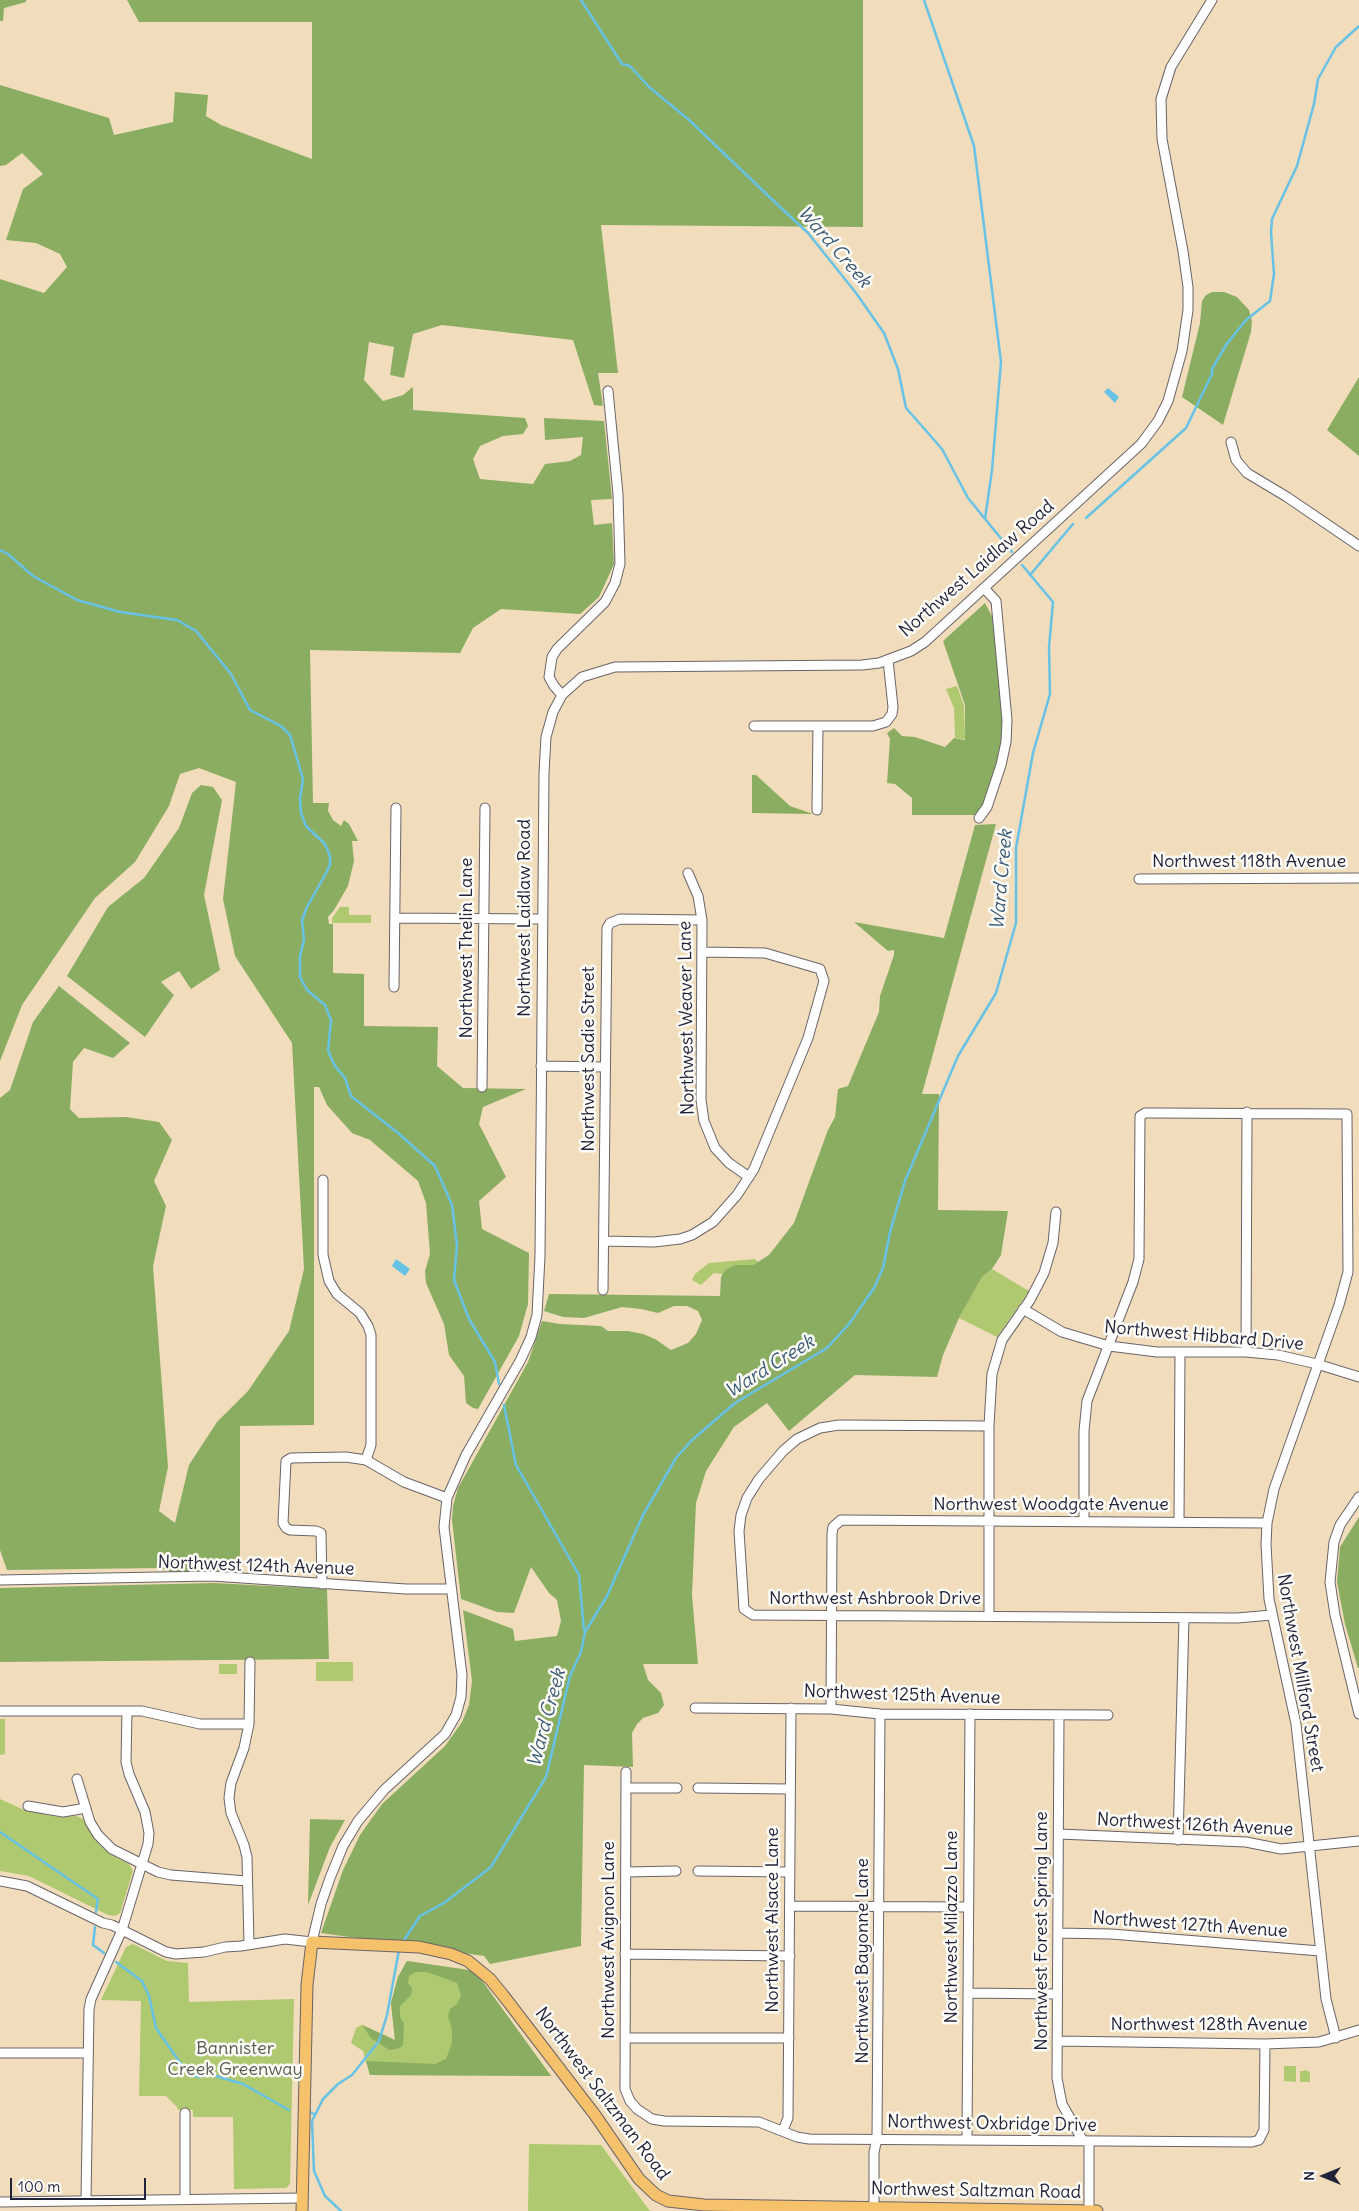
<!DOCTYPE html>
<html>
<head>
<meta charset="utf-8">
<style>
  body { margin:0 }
  #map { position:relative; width:1359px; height:2211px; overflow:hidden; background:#f1ddbc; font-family:Delius,sans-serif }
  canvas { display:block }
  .north { position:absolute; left:1299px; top:2151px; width:50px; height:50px; -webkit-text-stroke:4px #fdfcf7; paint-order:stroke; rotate:270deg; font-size:14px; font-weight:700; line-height:20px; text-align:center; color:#22223b }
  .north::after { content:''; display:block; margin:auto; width:18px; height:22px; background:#22223b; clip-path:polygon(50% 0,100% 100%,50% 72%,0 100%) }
  .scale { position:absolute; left:10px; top:2178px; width:136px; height:22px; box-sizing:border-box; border:2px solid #22223b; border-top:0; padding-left:6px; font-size:15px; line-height:18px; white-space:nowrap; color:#22223b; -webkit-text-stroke:4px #fdfcf7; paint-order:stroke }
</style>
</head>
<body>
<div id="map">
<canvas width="1359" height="2211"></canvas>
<div class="north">N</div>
<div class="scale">100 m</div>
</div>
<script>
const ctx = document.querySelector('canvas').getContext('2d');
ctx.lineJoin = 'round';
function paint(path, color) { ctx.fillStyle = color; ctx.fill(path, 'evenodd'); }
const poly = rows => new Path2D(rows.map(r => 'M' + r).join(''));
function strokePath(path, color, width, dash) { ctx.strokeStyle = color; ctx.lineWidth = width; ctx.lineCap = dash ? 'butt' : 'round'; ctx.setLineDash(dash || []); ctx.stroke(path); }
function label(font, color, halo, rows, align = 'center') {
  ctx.font = font + ' Delius,sans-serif'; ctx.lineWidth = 5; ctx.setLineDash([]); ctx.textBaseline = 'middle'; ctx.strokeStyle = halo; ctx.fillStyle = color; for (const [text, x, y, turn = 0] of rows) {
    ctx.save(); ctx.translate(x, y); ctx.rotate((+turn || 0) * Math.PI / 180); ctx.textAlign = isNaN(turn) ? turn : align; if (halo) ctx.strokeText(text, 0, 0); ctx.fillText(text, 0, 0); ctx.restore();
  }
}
paint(poly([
  [957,686,964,706,965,739,955,738,954,708,946,689],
  [340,907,349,907,349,915,371,915,371,923,332,923,332,918],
  [755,1259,760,1264,731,1275,714,1273,701,1285,692,1280,695,1274,709,1263],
  [992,1269,1029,1291,997,1337,959,1318,982,1277],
  [316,1662,353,1662,353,1681,316,1681],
  [219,1664,237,1664,237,1674,219,1674],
  [0,1719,5,1719,5,1754,0,1755],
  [0,1799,22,1809,42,1814,59,1817,76,1816,83,1819,99,1844,111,1855,129,1864,133,1871,120,1913,115,1916,108,1915,29,1876,0,1871],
  [133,1944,167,1961,188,1963,189,2002,294,1999,290,2184,286,2188,234,2189,233,2117,193,2117,193,2110,178,2110,177,2107,166,2096,139,2096,141,2001,101,2000,126,1947],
  [407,1961,475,1971,551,2076,370,2075,363,2051,351,2043,356,2028,362,2025,395,2040,391,2003,398,1977],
  [1284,2066,1296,2066,1296,2082,1284,2081],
  [1305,2070,1310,2072,1310,2082,1300,2082,1300,2071,1304,2071],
  [529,2144,601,2145,650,2211,528,2211]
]), '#aec96f');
paint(poly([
  [0,0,26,0,26,2,4,8,3,21,0,21],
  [127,0,863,0,863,227,601,225,618,373,598,373,603,406,594,405,573,340,442,325,413,334,404,378,390,375,394,347,369,342,364,380,383,401,403,395,413,387,413,410,525,418,528,426,523,434,503,436,480,446,473,459,480,479,533,484,545,464,570,461,581,455,583,437,545,440,544,418,604,421,612,499,591,500,594,525,612,523,614,564,599,597,580,614,501,609,473,628,460,653,310,650,313,803,329,803,328,811,333,820,341,826,344,820,349,824,358,841,352,841,354,861,348,886,334,910,328,917,329,924,333,924,333,973,364,974,364,1026,438,1027,437,1066,463,1088,526,1089,483,1107,479,1124,506,1177,479,1201,482,1229,529,1253,528,1304,519,1336,478,1409,473,1408,466,1403,464,1376,449,1355,444,1324,426,1283,425,1271,430,1254,426,1203,418,1181,370,1140,352,1133,327,1105,319,1087,314,1087,314,1425,240,1426,240,1572,172,1572,159,1568,7,1570,0,1550,0,1098,10,1090,33,1022,59,986,130,1043,113,1058,84,1048,73,1062,70,1109,79,1118,126,1117,159,1122,172,1140,154,1181,166,1206,153,1266,168,1467,159,1511,175,1523,189,1465,217,1422,248,1391,289,1331,304,1269,292,1043,235,956,223,899,236,782,199,768,180,774,169,806,135,862,95,898,22,1005,0,1061,0,279,44,293,67,267,60,254,36,243,6,240,23,189,43,174,22,153,6,165,0,166,0,85,109,118,114,135,173,122,175,92,208,95,206,116,221,125,312,159,312,22,139,22],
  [1212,292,1224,292,1237,297,1249,310,1252,321,1251,332,1223,425,1182,397,1200,323,1202,301,1206,295],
  [1359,377,1359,456,1327,430],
  [985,603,993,618,1004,704,1005,733,990,795,978,815,912,815,912,798,895,784,887,783,890,739,887,733,894,728,902,736,915,737,945,747,954,738,965,740,965,705,943,641],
  [752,775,756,775,790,806,813,814,752,813],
  [201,785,213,787,222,800,204,895,220,970,191,989,179,971,161,982,174,995,145,1037,67,976,108,907,144,878,179,828,192,793],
  [996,824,922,1094,939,1094,938,1210,1008,1211,1001,1255,992,1269,982,1277,959,1318,943,1355,937,1377,855,1375,789,1431,767,1403,734,1427,706,1471,696,1503,692,1595,698,1664,643,1664,648,1680,661,1693,664,1705,658,1713,643,1718,637,1724,632,1733,633,1767,584,1765,581,1946,490,1964,484,1956,321,1933,343,1870,360,1835,382,1804,445,1746,462,1722,469,1705,472,1681,463,1610,513,1629,515,1641,557,1636,561,1621,557,1600,549,1593,531,1567,514,1613,497,1612,461,1599,452,1520,453,1506,458,1488,528,1362,542,1321,560,1324,601,1326,608,1331,628,1331,643,1334,655,1339,671,1350,688,1343,696,1334,702,1320,698,1311,687,1306,674,1306,658,1313,641,1309,622,1307,584,1318,563,1317,544,1311,549,1294,720,1296,721,1277,725,1270,735,1265,753,1265,769,1255,794,1223,828,1130,835,1117,838,1089,848,1086,879,1012,880,996,894,955,894,950,888,951,854,922,944,938,975,825],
  [1359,1517,1359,1668,1358,1668,1345,1624,1337,1582,1340,1547],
  [214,1583,327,1589,329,1659,0,1662,0,1588],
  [310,1819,345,1820,330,1847,308,1905],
  [407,1961,475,1971,551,2076,370,2075,366,2061,435,2064,446,2059,452,2043,452,2029,448,2017,450,2009,457,2004,461,1996,457,1983,427,1972,416,1972,409,1976,408,1983,412,1988,411,1995,400,2006,400,2017,404,2024,403,2045,397,2049,389,2050,371,2038,362,2025,395,2040,391,2003,398,1977]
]), '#8aad62');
paint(poly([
  [1108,388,1119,397,1115,403,1104,392],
  [396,1259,410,1269,405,1276,392,1266]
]), '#67c2e5');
strokePath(poly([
  [581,0,622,64,630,66,649,87,688,119,781,208,808,233,856,293,884,333,898,369,906,408,942,449,968,498,1012,552],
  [924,0,974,146,1001,362,992,470,985,519],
  [1086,518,1186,428,1212,374,1212,369,1226,345,1246,320,1270,301,1274,274,1271,232,1272,219,1297,166,1314,104,1318,79,1336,47,1359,26],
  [0,550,8,554,33,576,77,600,120,612,177,620,196,631,231,674,250,710,281,726,290,735,303,779,300,799,301,813,306,826,325,844,330,856,330,865,325,875,307,907,302,920,304,940,300,956,300,977,307,990,325,1005,331,1020,328,1051,335,1066,345,1078,351,1096,398,1133,435,1166,452,1205,457,1245,454,1280,469,1319,495,1362,499,1384],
  [1030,575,1073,524],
  [504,1405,516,1465,579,1575,584,1630],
  [0,1832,98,1899,96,1912],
  [95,1927,93,1945,104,1953],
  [402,1943,420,1916,444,1903,491,1867,546,1777,570,1676,581,1652,585,1632,607,1596,643,1515,676,1458,691,1441,735,1403,827,1348,849,1324,874,1288,883,1268,890,1232,905,1181,958,1056,996,993,1016,923,1016,848,1033,753,1050,694,1049,647,1053,602,1022,565],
  [116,1962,142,1981,149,1996,156,2028,188,2074,199,2077,209,2074,243,2084,289,2110],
  [310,2112,314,2114],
  [341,2211,325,2196,314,2171,312,2121,323,2099,338,2084,352,2075,379,2041,387,2015,399,1950]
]), '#67c2e5', 2.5);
const minor = poly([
  [1231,442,1236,460,1247,473,1287,497,1359,546],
  [562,695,554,686,549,677,552,657,557,649,605,602,615,583,620,564,618,494,608,391],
  [754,726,873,726,886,722,892,714,893,707,888,660],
  [817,810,818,726],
  [979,818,987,807,1001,765,1006,742,1007,720,996,601,984,588],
  [688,873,698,896,702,920,701,1100,704,1121,715,1148,729,1163,749,1177],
  [1139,879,1359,878],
  [395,918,542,919],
  [394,987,396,808],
  [541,1066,605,1067],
  [482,1087,485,808],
  [323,1180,323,1255,329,1281,337,1294,360,1313,368,1326,371,1335,371,1445,366,1460],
  [604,1241,654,1242,680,1239,692,1235,713,1222,737,1195,754,1169,808,1038,824,981,820,969,765,953,702,952],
  [603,1290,607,928,610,923,620,919,702,920],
  [1023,1309,1062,1332,1109,1346,1157,1352,1246,1352,1278,1355,1317,1364,1359,1377],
  [1246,1352,1247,1112],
  [989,1426,839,1425,820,1428,797,1439,783,1451,759,1479,747,1498,741,1515,739,1531,744,1609,753,1615,1237,1618,1272,1615],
  [1359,1497,1340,1525,1334,1542,1330,1582,1335,1615,1359,1714],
  [1084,1521,1084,1431,1087,1401,1133,1282,1139,1259,1140,1116,1145,1113,1153,1113,1347,1114,1348,1272,1339,1305,1274,1489,1267,1523,1266,1544,1269,1599,1296,1724,1326,1999,1336,2038],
  [1179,1522,1180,1352],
  [0,1580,212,1576,406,1589,451,1589],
  [322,1584,321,1533,316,1531,290,1530,286,1528,283,1523,286,1461,291,1458,346,1457,366,1460,404,1482,447,1498],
  [989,1616,989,1426,992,1374,1002,1340,1030,1300,1044,1273,1053,1243,1056,1212],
  [695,1708,831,1709,880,1714,1108,1715],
  [831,1709,832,1534,833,1527,841,1520,1267,1523],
  [0,1711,142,1711,200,1724,249,1724],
  [1059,1715,1057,2078,1062,2104,1083,2141],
  [626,1772,625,2089,630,2101,637,2109,652,2119,664,2121,759,2122,797,2137,809,2139,1252,2142,1259,2140,1264,2130,1265,2044],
  [77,1779,90,1822,98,1835,112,1849,158,1872,171,1875,247,1881],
  [626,1788,677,1788],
  [698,1788,790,1789],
  [28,1806,63,1812,86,1808],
  [1059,1834,1246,1842,1281,1849,1359,1841],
  [1178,1840,1184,1618],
  [698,1871,790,1872],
  [626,1872,676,1871],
  [0,1881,27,1886,103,1923,112,1925,166,1952,176,1954,204,1952,225,1947,241,1946,285,1939,312,1942,321,1904,330,1878,343,1846,358,1821,384,1790,445,1734,456,1715,461,1697,462,1675,444,1527,447,1498,466,1455,520,1361,531,1337,537,1315,540,1256,544,773,546,737,553,712,562,695,582,677,615,667,862,665,879,663,911,651,925,642,1141,444,1158,421,1168,401,1182,351,1188,310,1188,287,1183,251,1162,139,1161,99,1171,67,1212,0],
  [790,1906,968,1907],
  [1058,1933,1111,1934,1320,1951],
  [249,1945,247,1857,244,1845,231,1813,229,1798,231,1783,244,1748,249,1724,250,1662],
  [625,1954,790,1956],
  [968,1993,1057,1994],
  [625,2038,789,2038],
  [1057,2041,1265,2044,1319,2042,1359,2030],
  [0,2053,87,2053],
  [783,2130,788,2118,791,1708],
  [967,2139,970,1714],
  [1089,2141,1089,2211],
  [185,2199,185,2113],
  [86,2201,89,2009,91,1999,122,1930,148,1844,149,1833,145,1812,129,1774,126,1762,127,1711],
  [0,2202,302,2198],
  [874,2207,874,2152,877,2139,880,1714]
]);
const major = poly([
  [302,2211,307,1985,312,1942,419,1947,451,1954,468,1961,490,1979,503,1995,595,2115,639,2179,656,2195,668,2201,704,2205,1097,2211]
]);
strokePath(minor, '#6a6368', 11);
strokePath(major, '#6a6368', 13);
strokePath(minor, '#fff', 9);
strokePath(major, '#f6c16b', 11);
label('18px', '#22223b', '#fdfcf7', [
  ["Northwest Laidlaw Road",977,569,-41],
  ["Northwest 118th Avenue",1249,862],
  ["Northwest Laidlaw Road",525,918,-90],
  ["Northwest Thelin Lane",467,948,-90],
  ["Northwest Weaver Lane",687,1018,-91],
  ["Northwest Sadie Street",589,1059,-90],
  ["Northwest Hibbard Drive",1204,1336,5],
  ["Northwest Woodgate Avenue",1051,1505],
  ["Northwest 124th Avenue",256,1566,2],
  ["Northwest Ashbrook Drive",875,1599],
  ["Northwest Millford Street",1300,1673,80],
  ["Northwest 125th Avenue",902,1695,2],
  ["Northwest 126th Avenue",1195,1825,3],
  ["Northwest Alsace Lane",773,1920,-90],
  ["Northwest 127th Avenue",1190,1925,4],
  ["Northwest Milazzo Lane",952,1927,-90],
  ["Northwest Forest Spring Lane",1042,1931,-90],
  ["Northwest Avignon Lane",609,1940,-90],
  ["Northwest Bayonne Lane",863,1961,-90],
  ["Northwest 128th Avenue",1209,2025],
  ["Northwest Saltzman Road",602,2094,53],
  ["Northwest Oxbridge Drive",992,2124,1],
  ["Northwest Saltzman Road",976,2191,1]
]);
label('18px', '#535c4d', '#fdfcf7', [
  ["Bannister",235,2049],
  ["Creek Greenway",235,2070]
]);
label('italic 19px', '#3a5a76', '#fdfcf7', [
  ["Ward Creek",834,247,49],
  ["Ward Creek",1002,880,-85],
  ["Ward Creek",770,1367,-32],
  ["Ward Creek",547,1718,-75]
]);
</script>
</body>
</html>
